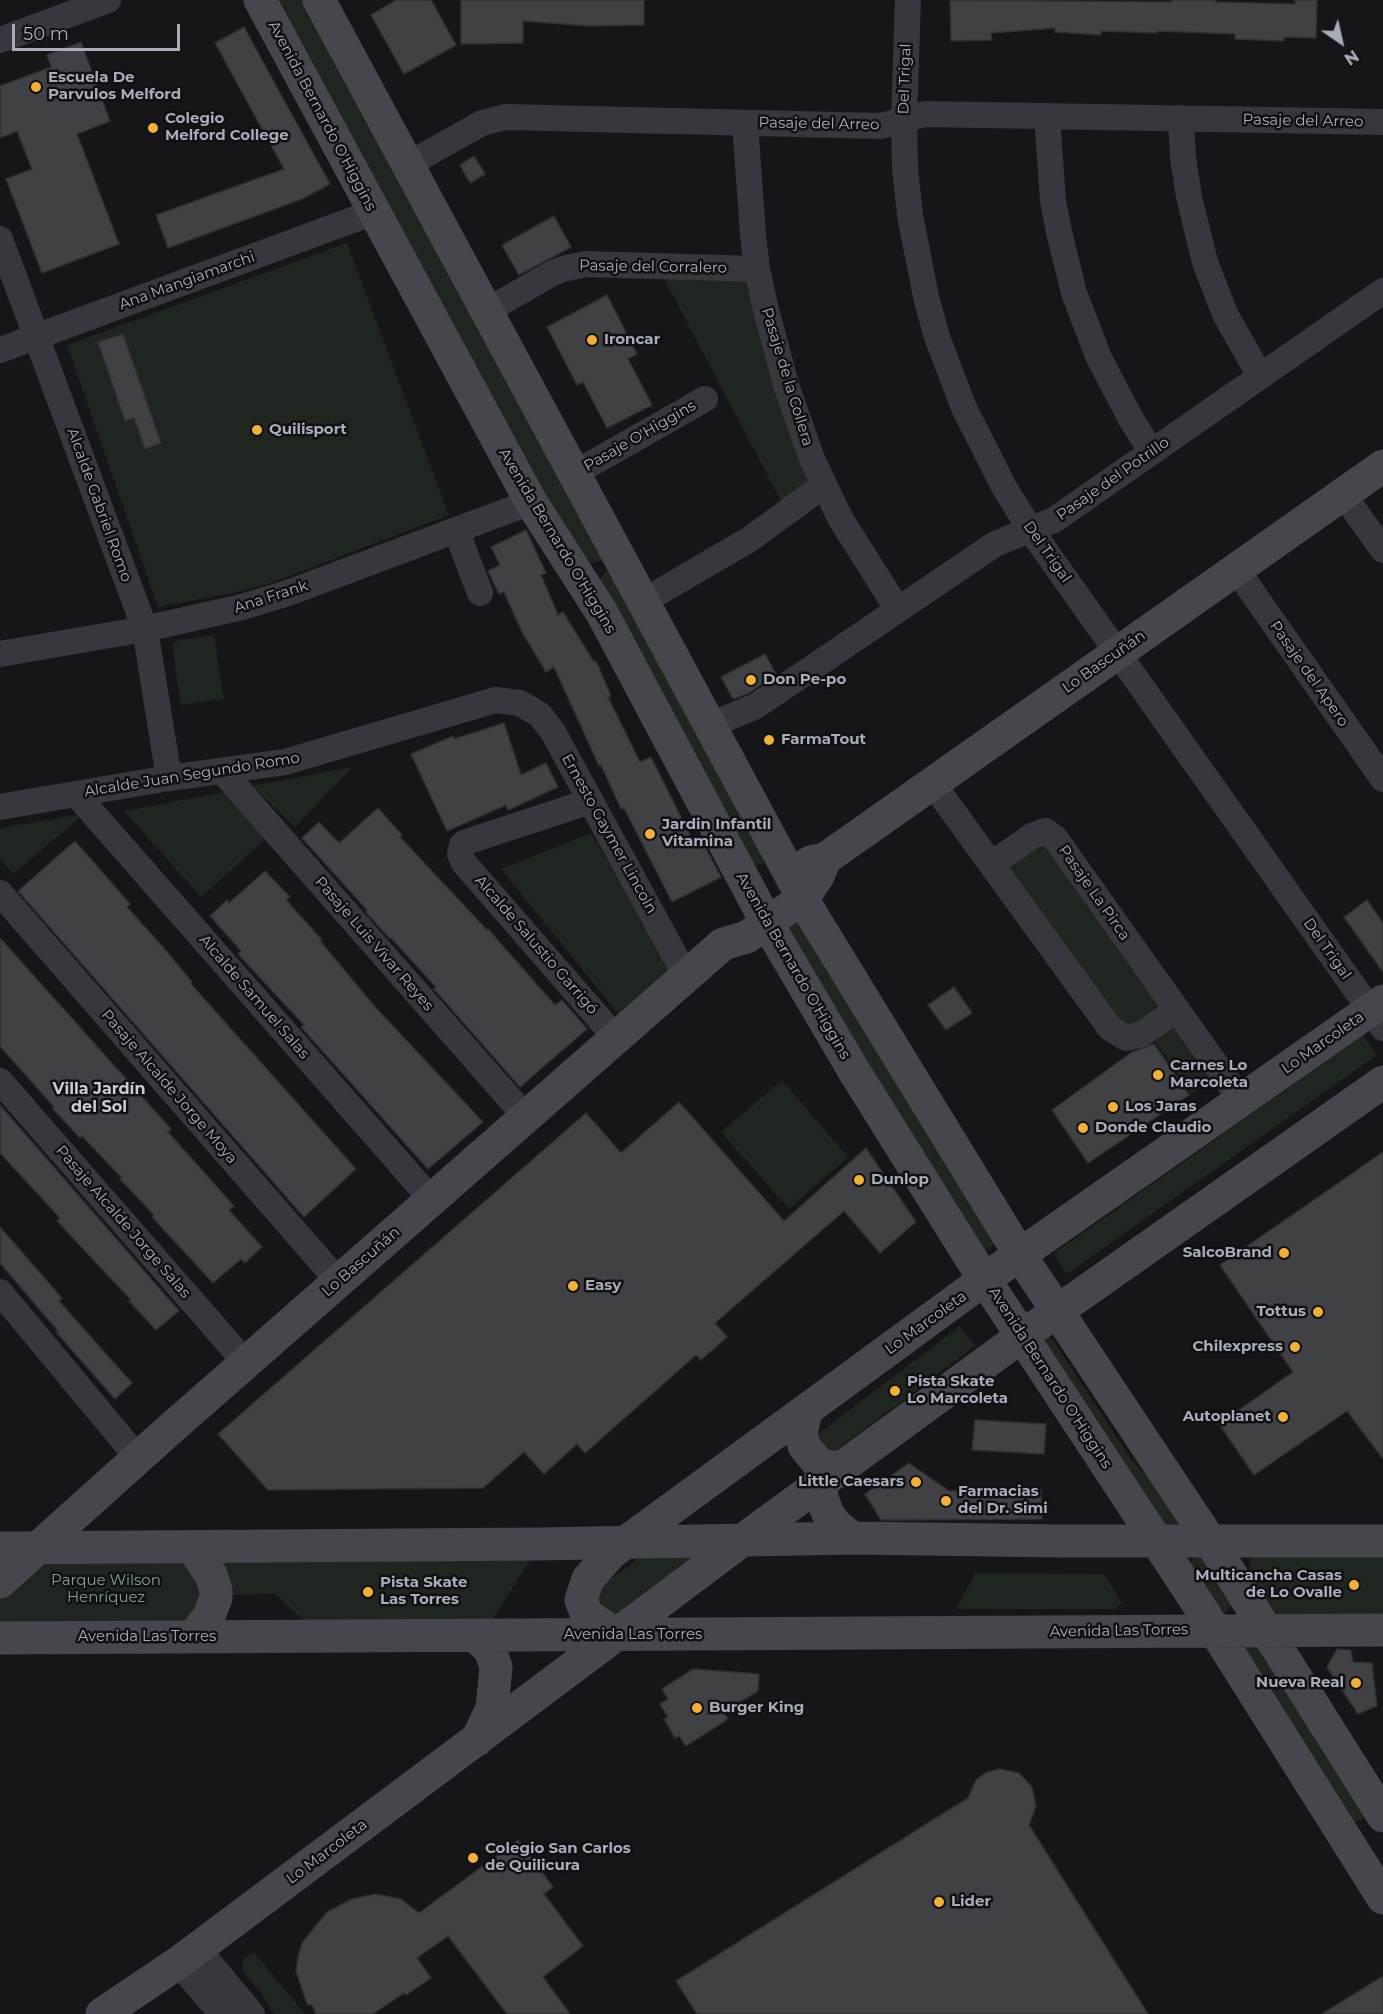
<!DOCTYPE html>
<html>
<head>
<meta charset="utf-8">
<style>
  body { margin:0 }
  #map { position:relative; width:1383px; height:2014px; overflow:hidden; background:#161618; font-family:Montserrat,sans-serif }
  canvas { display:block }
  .north { position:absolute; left:1311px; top:12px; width:60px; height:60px; -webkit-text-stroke:4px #111113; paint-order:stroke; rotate:146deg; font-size:16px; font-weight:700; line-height:24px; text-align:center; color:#a8adb8 }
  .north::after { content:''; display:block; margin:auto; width:21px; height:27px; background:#a8adb8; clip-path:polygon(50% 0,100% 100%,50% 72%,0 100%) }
  .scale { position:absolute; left:12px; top:24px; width:168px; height:27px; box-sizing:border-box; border:3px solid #a8adb8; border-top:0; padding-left:8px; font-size:18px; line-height:21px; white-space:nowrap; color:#a8adb8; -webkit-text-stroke:4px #111113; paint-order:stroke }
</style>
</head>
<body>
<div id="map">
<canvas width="1383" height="2014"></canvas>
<div class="north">N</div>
<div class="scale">50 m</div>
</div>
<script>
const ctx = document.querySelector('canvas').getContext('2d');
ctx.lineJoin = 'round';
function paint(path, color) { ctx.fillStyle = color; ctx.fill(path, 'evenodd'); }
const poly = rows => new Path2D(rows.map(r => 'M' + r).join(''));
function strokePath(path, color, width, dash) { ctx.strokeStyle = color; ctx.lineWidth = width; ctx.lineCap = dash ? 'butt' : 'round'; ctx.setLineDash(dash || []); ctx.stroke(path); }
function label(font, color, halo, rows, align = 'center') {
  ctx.font = font + ' Montserrat,sans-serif'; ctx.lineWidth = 5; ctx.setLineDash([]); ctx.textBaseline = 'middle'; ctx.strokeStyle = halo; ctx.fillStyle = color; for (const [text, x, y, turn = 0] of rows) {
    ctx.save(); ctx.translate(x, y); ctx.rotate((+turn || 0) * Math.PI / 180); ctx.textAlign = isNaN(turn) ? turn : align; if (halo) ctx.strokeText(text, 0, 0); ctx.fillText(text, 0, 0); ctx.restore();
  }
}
paint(poly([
  [269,0,302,0,607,559,587,565,548,507],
  [347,243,449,515,271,583,239,592,158,607,67,345],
  [661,273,754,276,816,481,781,501],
  [610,568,766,861,750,869,594,584],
  [214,635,224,699,181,705,172,646,176,641],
  [353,767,295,827,252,786],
  [225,792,267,838,201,897,124,811],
  [84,814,13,874,0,859,0,828],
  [591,833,673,970,623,1020,501,869],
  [1047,834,1218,1076,1192,1094,1152,1037,1134,1049,1004,865],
  [794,911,997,1241,981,1255,779,927],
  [1363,1035,1377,1055,1067,1274,1053,1254],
  [782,1080,848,1157,789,1209,721,1132],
  [960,1326,975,1346,828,1457,814,1437],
  [1048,1337,1052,1339,1131,1459,1165,1496,1185,1524,1162,1526,1044,1340],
  [1383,1547,1383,1614,1276,1614,1250,1576,1249,1569,1252,1555],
  [650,1550,697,1554,613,1617,592,1611,601,1586],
  [1199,1552,1231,1605,1224,1615,1222,1615,1190,1563],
  [533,1555,491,1622,307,1624,275,1594,227,1595,218,1561],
  [191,1556,205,1572,198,1622,0,1623,0,1558],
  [975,1573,1104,1574,1122,1603,1115,1609,956,1609],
  [1240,1642,1263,1643,1374,1814,1354,1822],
  [254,1952,305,2014,274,2014,261,1993,242,1971,243,1959]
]), '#1e261f');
const building = poly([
  [396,0,431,0,456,45,404,74,371,15,396,0],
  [461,0,644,0,644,25,589,26,523,21,523,43,461,44,461,0],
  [950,0,1172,2,1172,0,1216,0,1216,2,1295,4,1295,0,1317,0,1316,38,1284,37,1284,41,1235,39,1235,34,1157,31,1157,33,1101,31,1101,35,1055,32,1055,28,991,33,992,40,951,41,950,0],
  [244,27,330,184,302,199,168,248,156,215,284,169,215,43,244,27],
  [81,42,110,121,77,134,119,244,42,273,6,179,32,169,17,131,0,138,0,86,51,67,47,55,81,42],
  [474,156,485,174,470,183,460,165,474,156],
  [554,216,571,247,519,275,502,245,554,216],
  [607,295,637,354,628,359,652,405,607,428,583,382,577,385,547,327,607,295],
  [123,334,161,443,145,449,134,418,125,421,98,342,123,334],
  [526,530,546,573,541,575,558,615,563,612,594,662,596,661,611,696,608,697,640,762,651,757,697,849,704,845,721,877,672,902,624,808,621,809,601,765,599,766,554,667,546,672,522,632,504,592,499,594,488,571,500,565,491,547,526,530],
  [765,654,776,674,749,693,733,699,721,677,765,654],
  [504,723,521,775,546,763,558,787,508,810,506,805,447,831,411,754,453,736,454,739,504,723],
  [378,808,402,835,400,837,487,930,488,929,555,1005,562,1000,587,1029,520,1087,434,989,436,987,391,938,390,939,366,912,367,910,302,838,319,822,339,843,378,808],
  [75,841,130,904,127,907,163,947,192,982,191,984,356,1169,304,1217,18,891,75,841],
  [265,871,290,897,286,900,322,940,320,941,377,1009,483,1122,428,1169,301,1027,304,1025,238,954,241,951,210,916,227,900,229,903,265,871],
  [1367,900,1383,923,1383,972,1344,917,1367,900],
  [0,938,171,1129,168,1132,234,1206,229,1210,262,1247,245,1263,241,1259,213,1283,152,1217,154,1215,120,1179,122,1178,82,1136,80,1138,53,1109,54,1107,0,1046,0,938],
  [954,987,972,1013,946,1030,928,1005,954,987],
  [1154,1044,1189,1095,1088,1163,1052,1110,1132,1052,1154,1044],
  [679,1102,784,1221,866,1148,916,1222,880,1253,844,1211,715,1323,727,1337,701,1360,696,1355,585,1453,577,1444,544,1474,524,1452,483,1488,268,1490,218,1434,586,1113,621,1153,679,1102],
  [0,1105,179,1311,156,1330,129,1301,131,1300,57,1221,60,1218,0,1153,0,1105],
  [1383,1152,1383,1459,1347,1411,1254,1475,1219,1424,1293,1372,1220,1265,1383,1152],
  [0,1227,62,1298,59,1301,132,1383,115,1399,56,1332,58,1331,0,1263,0,1227],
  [975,1420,1046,1424,1044,1454,972,1450,975,1420],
  [909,1463,949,1491,1041,1490,1042,1519,881,1520,865,1494,909,1463],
  [1337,1649,1351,1650,1353,1662,1372,1663,1377,1706,1358,1714,1327,1667,1337,1649],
  [693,1669,759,1674,758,1691,724,1712,728,1719,686,1746,679,1736,675,1738,664,1719,668,1717,660,1704,668,1699,662,1689,693,1669],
  [1000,1769,1019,1773,1032,1787,1036,1806,1029,1825,1148,2014,697,2014,676,1981,968,1798,976,1780,987,1772,1000,1769],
  [518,1840,553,1887,544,1894,583,1946,543,1977,570,2014,507,2014,448,1936,417,1958,431,1978,406,1995,404,1993,373,2014,316,2014,312,2005,307,2004,296,1971,298,1957,302,1943,327,1912,352,1899,375,1894,401,1899,419,1913,518,1840],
  [1383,1976,1383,2014,1322,2014,1383,1976]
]);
paint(building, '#404145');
strokePath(building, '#303034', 1.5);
strokePath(poly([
  [908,0,904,120,905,168,910,215,926,297,937,337,964,408,1004,487,1030,529,1383,1028],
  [0,40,108,0],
  [1047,116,1053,201,1059,232,1074,293,1099,358,1132,421,1152,452],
  [1181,118,1183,158,1189,197,1205,262,1225,314,1260,376],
  [745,123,753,235,757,269,766,310,787,388,812,459,840,518,898,610],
  [409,164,482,123,505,117,881,126,925,114,1383,122],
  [0,239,145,629,169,778],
  [488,310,553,273,563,269,585,264,757,269],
  [0,350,374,212],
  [575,473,705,399],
  [1343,494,1383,550],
  [456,530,480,593],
  [1236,569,1383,779],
  [644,601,750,539,824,485],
  [0,654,145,629,242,607,288,593,531,502],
  [711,725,756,706,995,544,1054,520,1383,291],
  [222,771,526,1117],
  [933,784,1110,1028,1126,1038,1142,1034,1176,1010],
  [76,794,432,1200],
  [591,801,466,842,462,845,460,854,464,863,616,1038],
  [0,807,169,778,285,762,482,704,495,700,520,703,540,715,553,732,686,976],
  [992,864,1032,836,1045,831,1055,838,1241,1100],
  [0,893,339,1282],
  [0,1081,246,1363],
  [0,1292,138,1458],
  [198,1949,252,2014],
  [178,1963,222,2014]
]), '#37383d', 26);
strokePath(poly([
  [260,0,531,502,602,613,767,923,854,1071,970,1257,1200,1607,1383,1898],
  [319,0,812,915,1020,1255,1210,1541,1383,1816],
  [806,865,811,862,825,859,1383,466],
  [806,1412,801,1433,804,1446,818,1463,828,1467,842,1467],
  [821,1483,822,1498,828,1514,837,1526,852,1538],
  [192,1547,211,1575,216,1590,216,1598,209,1616,193,1637],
  [0,1548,540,1544,852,1538,1062,1541,1383,1541],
  [0,1582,168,1431,723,944,747,937,803,898,818,876,825,859],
  [618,1635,587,1615,581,1600,588,1579,611,1553,985,1279,1383,1001],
  [476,1636,490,1650,496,1667,492,1708,477,1740],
  [0,1638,1383,1630],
  [102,2014,178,1963,744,1539,1022,1336,1383,1082]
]), '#45474d', 33);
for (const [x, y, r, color] of [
  [36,87,6,"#f2b134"],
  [153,128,6,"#f2b134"],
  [592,340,6,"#f2b134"],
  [257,430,6,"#f2b134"],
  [751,680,6,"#f2b134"],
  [769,740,6,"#f2b134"],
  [650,834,6,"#f2b134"],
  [1158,1075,6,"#f2b134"],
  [1113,1107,6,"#f2b134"],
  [1083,1128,6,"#f2b134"],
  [859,1180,6,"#f2b134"],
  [1284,1253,6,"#f2b134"],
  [573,1286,6,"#f2b134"],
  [1318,1312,6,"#f2b134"],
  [1295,1347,6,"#f2b134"],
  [895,1391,6,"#f2b134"],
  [1283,1417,6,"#f2b134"],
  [916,1482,6,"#f2b134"],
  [946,1501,6,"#f2b134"],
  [1354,1585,6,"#f2b134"],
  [368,1592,6,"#f2b134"],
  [1356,1683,6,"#f2b134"],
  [697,1708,6,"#f2b134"],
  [473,1858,6,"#f2b134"],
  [939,1902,6,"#f2b134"]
]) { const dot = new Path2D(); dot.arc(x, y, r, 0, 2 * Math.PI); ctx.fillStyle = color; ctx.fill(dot); strokePath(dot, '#111113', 2); }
label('bold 15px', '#a8adb8', '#111113', [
  ["Escuela De",48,78],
  ["Parvulos Melford",48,95],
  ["Colegio",165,119],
  ["Melford College",165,136],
  ["Ironcar",604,340],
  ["Quilisport",269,430],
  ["Don Pe-po",763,680],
  ["FarmaTout",781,740],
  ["Jardin Infantil",662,825],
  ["Vitamina",662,842],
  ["Carnes Lo",1170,1066],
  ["Marcoleta",1170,1083],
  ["Los Jaras",1125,1107],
  ["Donde Claudio",1095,1128],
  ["Dunlop",871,1180],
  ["SalcoBrand",1272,1253,"right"],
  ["Easy",585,1286],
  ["Tottus",1306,1312,"right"],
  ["Chilexpress",1283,1347,"right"],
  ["Pista Skate",907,1382],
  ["Lo Marcoleta",907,1399],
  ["Autoplanet",1271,1417,"right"],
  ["Little Caesars",904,1482,"right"],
  ["Farmacias",958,1492],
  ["del Dr. Simi",958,1509],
  ["Multicancha Casas",1342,1576,"right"],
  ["de Lo Ovalle",1342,1593,"right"],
  ["Pista Skate",380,1583],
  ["Las Torres",380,1600],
  ["Nueva Real",1344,1683,"right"],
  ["Burger King",709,1708],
  ["Colegio San Carlos",485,1849],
  ["de Quilicura",485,1866],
  ["Lider",951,1902]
], 'left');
label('15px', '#a8adb8', '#111113', [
  ["Del Trigal",905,79,-88],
  ["Avenida Bernardo O'Higgins",322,116,62],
  ["Pasaje del Arreo",1303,121,1],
  ["Pasaje del Arreo",819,124,1],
  ["Pasaje del Corralero",653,267,1],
  ["Ana Mangiamarchi",187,281,-20],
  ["Pasaje de la Collera",787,377,73],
  ["Pasaje O'Higgins",640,436,-30],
  ["Pasaje del Potrillo",1113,479,-35],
  ["Alcalde Gabriel Romo",99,505,70],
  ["Avenida Bernardo O'Higgins",557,541,59],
  ["Del Trigal",1047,552,55],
  ["Ana Frank",271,597,-18],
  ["Lo Bascuñán",1104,662,-35],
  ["Pasaje del Apero",1309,674,55],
  ["Alcalde Juan Segundo Romo",192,775,-9],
  ["Ernesto Gaymer Lincoln",609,834,61],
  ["Pasaje La Pirca",1094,893,55],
  ["Pasaje Luis Vivar Reyes",374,944,49],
  ["Alcalde Salustio Garrigó",536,945,49],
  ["Del Trigal",1327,949,55],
  ["Avenida Bernardo O'Higgins",793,966,60],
  ["Alcalde Samuel Salas",254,997,49],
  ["Lo Marcoleta",1323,1043,-35],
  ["Pasaje Alcalde Jorge Moya",169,1087,49],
  ["Pasaje Alcalde Jorge Salas",123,1222,49],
  ["Lo Bascuñán",361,1262,-41],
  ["Lo Marcoleta",926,1323,-36],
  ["Avenida Bernardo O'Higgins",1050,1378,57],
  ["Avenida Las Torres",1119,1631,-1],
  ["Avenida Las Torres",633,1635],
  ["Avenida Las Torres",147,1637],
  ["Lo Marcoleta",327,1852,-37]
]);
label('15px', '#7fa381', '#111113', [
  ["Parque Wilson",106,1581],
  ["Henríquez",106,1598]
]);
label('bold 16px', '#c9ccd4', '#111113', [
  ["Villa Jardín",99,1089],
  ["del Sol",99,1107]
]);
</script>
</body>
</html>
